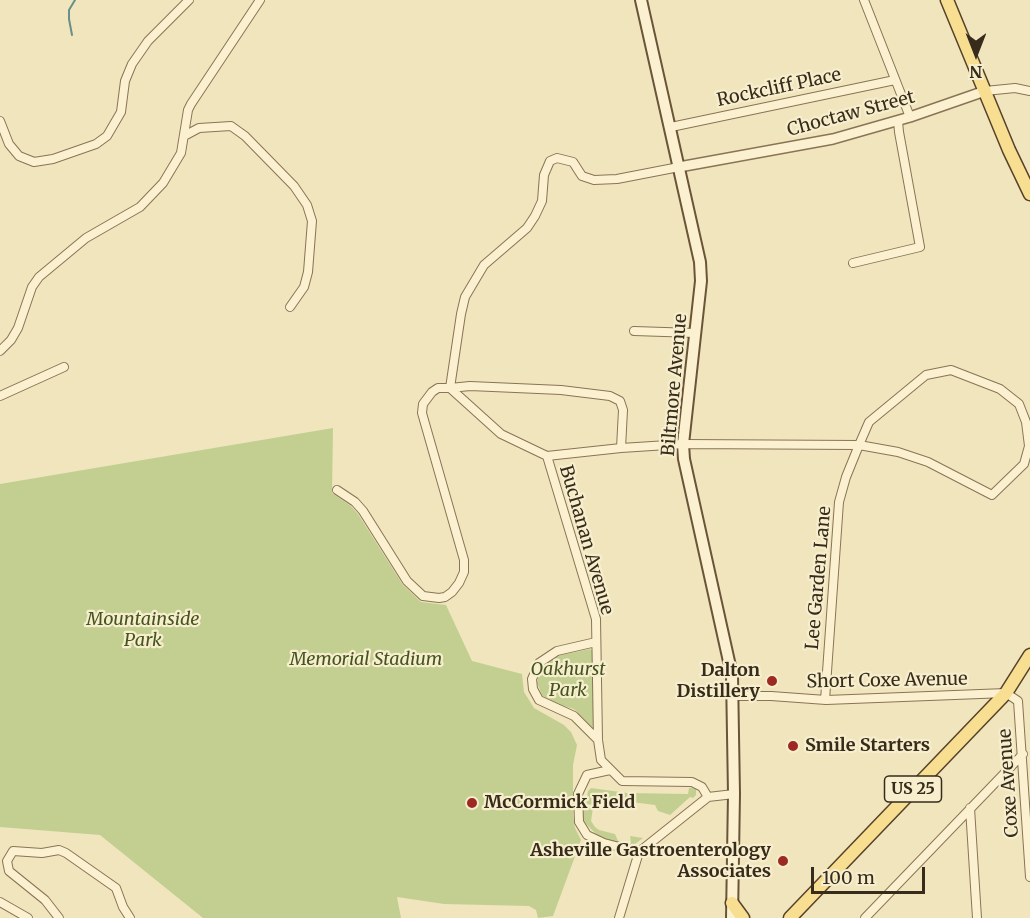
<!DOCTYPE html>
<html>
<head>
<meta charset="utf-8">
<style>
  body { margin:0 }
  #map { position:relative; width:1030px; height:918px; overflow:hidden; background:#f0e5bd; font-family:Merriweather,serif }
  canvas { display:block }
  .north { position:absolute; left:946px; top:24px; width:60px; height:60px; -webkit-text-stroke:4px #f7eecd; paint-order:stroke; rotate:180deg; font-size:16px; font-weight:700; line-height:24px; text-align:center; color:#372b1b }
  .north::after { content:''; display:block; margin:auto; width:21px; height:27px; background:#372b1b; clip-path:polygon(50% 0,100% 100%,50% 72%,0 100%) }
  .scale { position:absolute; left:811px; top:867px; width:114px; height:27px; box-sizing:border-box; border:3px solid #372b1b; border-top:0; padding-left:8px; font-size:18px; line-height:21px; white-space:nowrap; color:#372b1b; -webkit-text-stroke:4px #f7eecd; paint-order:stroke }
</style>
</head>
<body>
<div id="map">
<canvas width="1030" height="918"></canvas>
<div class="north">N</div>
<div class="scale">100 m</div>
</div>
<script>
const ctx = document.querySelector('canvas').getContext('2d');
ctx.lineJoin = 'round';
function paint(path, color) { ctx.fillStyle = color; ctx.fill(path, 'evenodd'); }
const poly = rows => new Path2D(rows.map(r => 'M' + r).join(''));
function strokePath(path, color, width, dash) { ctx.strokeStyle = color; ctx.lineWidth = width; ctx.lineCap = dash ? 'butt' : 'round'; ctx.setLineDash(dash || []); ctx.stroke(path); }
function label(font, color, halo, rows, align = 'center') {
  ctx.font = font + ' Merriweather,serif'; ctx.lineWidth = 4.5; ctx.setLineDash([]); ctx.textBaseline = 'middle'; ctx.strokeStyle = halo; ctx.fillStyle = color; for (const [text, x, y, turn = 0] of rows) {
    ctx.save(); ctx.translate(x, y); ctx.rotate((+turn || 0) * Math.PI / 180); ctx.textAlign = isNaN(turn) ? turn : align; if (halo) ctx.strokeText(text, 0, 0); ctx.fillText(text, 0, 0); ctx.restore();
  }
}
paint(poly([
  [333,428,332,493,351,506,358,514,403,585,421,602,446,605,472,661,522,674,524,692,534,708,564,725,571,732,577,745,573,765,573,815,575,828,581,840,553,916,538,918,536,910,529,906,444,904,397,897,401,918,203,918,100,835,0,827,0,484],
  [590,649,592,651,594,725,592,727,574,709,551,702,542,695,537,683,540,670,549,662,561,655],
  [591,788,627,793,688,794,689,788,691,788,696,789,696,795,693,798,690,797,670,815,658,811,655,805,593,797,594,805,586,804,588,791],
  [582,807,593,808,591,821,595,827,599,830,615,834,618,841,631,843,630,836,643,838,631,847,600,838,583,821]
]), '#c3cf91');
strokePath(poly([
  [72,35,69,19,69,10,75,0]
]), '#688f88', 2);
const minor = poly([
  [864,0,910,117],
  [985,91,1015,88,1030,91],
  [0,121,9,144,19,156,34,162,53,159,96,144,107,136,121,112,125,81,132,64,148,41,189,0],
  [671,127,895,80],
  [186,135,199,128,231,126,245,136,294,186,307,205,312,221,308,272,304,287,290,307],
  [853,263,920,247,899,132,898,121],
  [634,331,695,333],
  [0,351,11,340,18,328,32,287,39,277,86,238,140,207,163,183,181,153,188,110,191,104,260,0],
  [0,396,64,367],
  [621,448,623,410,620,401,610,396,561,390,470,386,450,388,461,314,465,297,484,265,527,228,535,216,542,201,544,175,550,161,557,158,573,162,582,176,594,180,617,179,679,167],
  [547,456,596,619,598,740,601,760,622,781,692,782,702,787,708,797],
  [337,490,355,502,363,511,407,581,423,596,439,598,445,597,452,592,459,583,464,572,464,560,422,413,423,404,432,392,438,388,450,388,501,434,547,456,621,448,683,444,859,445,898,452,928,462,992,495,1024,464,1029,446,1026,422,1019,404,1000,389,951,370,926,375,869,422,859,445,846,477,839,502,825,700],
  [596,642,557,651,539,663,532,679,533,689,539,700,574,716,598,740],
  [733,696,771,696,826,700,1006,693,1018,701,1030,877],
  [610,770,587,775,578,794,579,822,587,835,604,843,639,852],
  [970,808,977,918],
  [0,902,28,918],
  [59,918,45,900,9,871,7,861,13,851,42,853,59,850,66,853,116,888,123,907,130,918],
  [619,918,639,852,708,797,734,794],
  [865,918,1023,754]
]);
const tertiary = poly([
  [679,167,833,139,910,117,985,91]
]);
const secondary = poly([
  [641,0,700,262,701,281,683,444,684,459,732,675,734,794,732,918]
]);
const primary = poly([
  [947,0,1009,150,1030,194],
  [732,903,743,918],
  [790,918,1006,693,1030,655]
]);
strokePath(minor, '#897455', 10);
strokePath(tertiary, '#897455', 12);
strokePath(secondary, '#6b5539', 14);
strokePath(primary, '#56422a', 15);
strokePath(minor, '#fbf1d0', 8);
strokePath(tertiary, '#fbf1d0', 9);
strokePath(secondary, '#fbf1d0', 10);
strokePath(primary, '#f7de91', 12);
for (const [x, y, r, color] of [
  [772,681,6,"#9c2922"],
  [793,746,6,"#9c2922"],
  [472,803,6,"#9c2922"],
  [783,861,6,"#9c2922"]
]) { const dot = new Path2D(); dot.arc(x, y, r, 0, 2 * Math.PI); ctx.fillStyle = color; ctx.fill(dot); strokePath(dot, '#f7eecd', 2); }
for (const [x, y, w] of [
  [913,789,57]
]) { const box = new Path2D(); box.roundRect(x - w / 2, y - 13, w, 26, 4.5); ctx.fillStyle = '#f7eecd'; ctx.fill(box); strokePath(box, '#372b1b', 1.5); }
label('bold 16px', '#372b1b', null, [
  ["US 25",913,789]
]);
label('18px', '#372b1b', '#f7eecd', [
  ["Rockcliff Place",779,88,-12],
  ["Choctaw Street",851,114,-15],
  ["Biltmore Avenue",675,385,-85],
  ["Buchanan Avenue",586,540,74],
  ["Lee Garden Lane",819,578,-85],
  ["Short Coxe Avenue",887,681,-1],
  ["Coxe Avenue",1009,783,-94]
]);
label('italic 18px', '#445520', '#f7eecd', [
  ["Mountainside",143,620],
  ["Park",143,641],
  ["Memorial Stadium",366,660],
  ["Oakhurst",568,670],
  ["Park",568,691]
]);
label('bold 18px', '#372b1b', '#f7eecd', [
  ["Dalton",760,671],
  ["Distillery",760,692],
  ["Smile Starters",805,746,"left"],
  ["McCormick Field",484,803,"left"],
  ["Asheville Gastroenterology",771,851],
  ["Associates",771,872]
], 'right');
</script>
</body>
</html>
